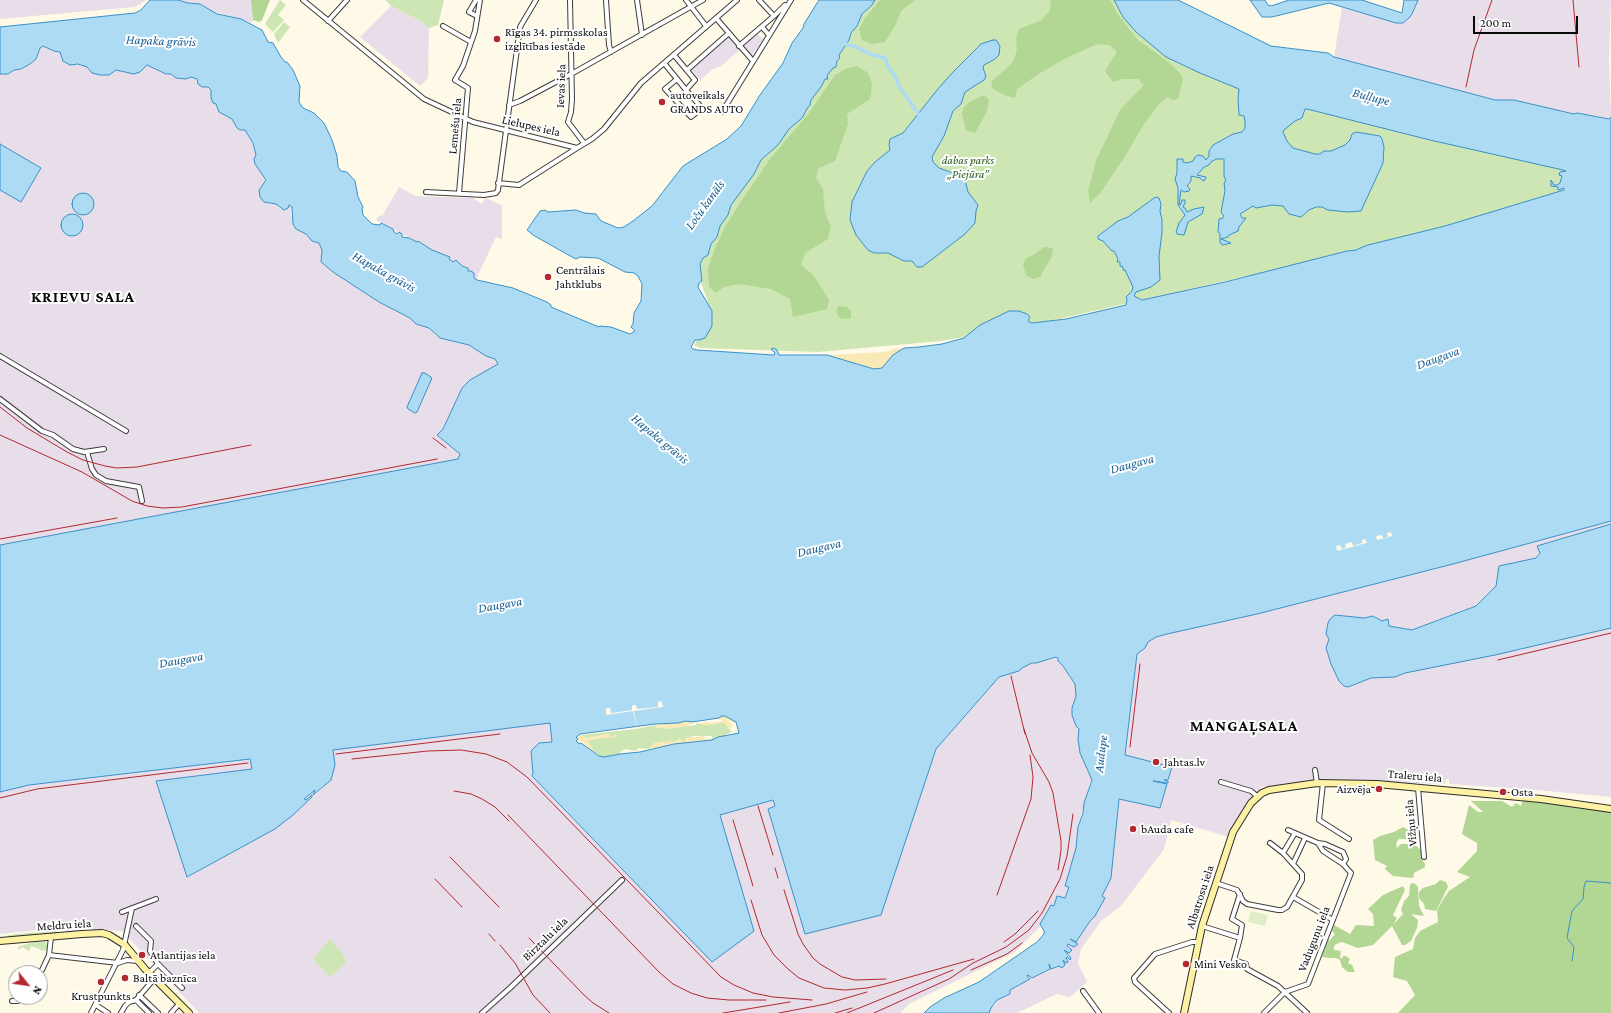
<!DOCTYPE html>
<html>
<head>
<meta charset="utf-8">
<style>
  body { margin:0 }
  #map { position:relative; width:1611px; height:1013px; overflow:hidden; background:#fefae7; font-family:"Crimson Pro",serif }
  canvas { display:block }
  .north { position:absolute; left:8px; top:965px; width:40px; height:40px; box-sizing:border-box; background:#fff; border:1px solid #9d9d9d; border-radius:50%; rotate:120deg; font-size:11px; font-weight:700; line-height:16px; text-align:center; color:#0a0a0a }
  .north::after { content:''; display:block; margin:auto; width:14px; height:18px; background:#b42830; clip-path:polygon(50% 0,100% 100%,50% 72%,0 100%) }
  .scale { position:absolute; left:1473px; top:16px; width:105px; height:18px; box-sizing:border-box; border:2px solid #0a0a0a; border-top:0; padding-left:5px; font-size:12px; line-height:14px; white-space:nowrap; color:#0a0a0a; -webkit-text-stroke:3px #fff; paint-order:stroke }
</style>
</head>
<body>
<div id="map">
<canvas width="1611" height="1013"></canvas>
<div class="north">N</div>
<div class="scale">200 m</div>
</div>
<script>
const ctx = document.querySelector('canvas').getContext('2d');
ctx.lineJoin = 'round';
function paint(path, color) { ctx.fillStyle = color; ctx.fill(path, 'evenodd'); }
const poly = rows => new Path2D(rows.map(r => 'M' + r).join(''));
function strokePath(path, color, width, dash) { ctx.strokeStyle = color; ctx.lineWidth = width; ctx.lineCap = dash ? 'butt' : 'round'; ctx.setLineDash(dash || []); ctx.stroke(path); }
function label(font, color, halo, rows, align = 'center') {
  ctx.font = font + ' "Crimson Pro",serif'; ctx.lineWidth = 4; ctx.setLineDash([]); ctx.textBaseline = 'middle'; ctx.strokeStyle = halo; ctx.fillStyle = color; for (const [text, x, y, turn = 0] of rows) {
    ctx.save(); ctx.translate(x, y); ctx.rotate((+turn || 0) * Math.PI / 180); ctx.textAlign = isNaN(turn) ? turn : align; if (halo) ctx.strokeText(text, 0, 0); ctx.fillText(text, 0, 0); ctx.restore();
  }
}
paint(poly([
  [0,0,146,0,135,7,0,19],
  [170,0,251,0,253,23],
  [1418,0,1611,0,1609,60,1611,117,1609,119,1577,113,1574,114,1514,100,1495,100,1334,57,1342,7,1396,23,1413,14],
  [391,6,417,19,429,28,428,78,420,86,360,37],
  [757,33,764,40,750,57,741,46],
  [729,35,741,49,721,66,713,69,700,80,691,69],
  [43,46,54,51,60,52,61,56,82,66,114,72,116,70,120,70,128,73,143,69,146,65,181,79,191,77,197,79,211,90,211,98,216,104,219,111,232,119,237,128,245,130,253,143,256,155,254,159,266,178,266,180,262,185,269,203,276,204,281,209,289,205,292,207,291,214,296,229,306,234,312,241,319,243,322,250,321,263,379,302,410,318,416,324,429,328,436,336,445,340,469,345,486,356,495,359,498,364,462,388,443,430,437,435,460,454,458,459,0,545,0,74,8,74,14,70,21,69,30,64,36,59,40,47],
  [399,187,416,196,473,198,482,204,485,198,502,205,502,239,496,237,478,275,477,280,473,278,474,273,468,270,468,267,462,266,456,260,453,262,422,245,422,243,418,241,417,242,376,220,380,215,382,216],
  [1611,521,1611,524,1537,546,1540,552,1536,558,1524,560,1476,606,1411,630,1389,626,1373,616,1364,618,1335,615,1327,628,1329,639,1326,648,1331,664,1358,682,1371,678,1395,677,1405,673,1495,655,1611,628,1611,797,1537,790,1449,784,1449,779,1446,779,1445,784,1336,780,1261,787,1229,837,1171,820,1164,849,1121,906,1101,921,1081,949,1078,963,1087,982,1070,997,1057,994,1017,1013,989,1013,991,1008,995,1005,997,1000,1011,993,1009,990,1030,979,1027,976,1028,975,1032,978,1050,970,1049,964,1051,969,1056,968,1067,957,1070,960,1071,958,1064,951,1072,950,1067,946,1068,943,1078,944,1070,939,1076,942,1090,921,1095,916,1104,897,1102,896,1111,878,1119,799,1160,807,1165,789,1153,781,1153,780,1166,783,1164,780,1165,779,1168,779,1172,767,1125,756,1137,654,1145,648,1147,642,1156,637,1167,634,1257,614,1453,564],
  [1056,657,1058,658,1060,663,1075,684,1076,696,1072,708,1072,715,1073,719,1079,729,1078,739,1092,780,1090,782,1078,827,1076,848,1065,886,1069,887,1065,898,1054,906,1051,905,1040,924,1041,926,1015,952,909,1004,900,1013,199,1013,122,931,88,929,67,932,62,926,58,928,0,934,0,792,29,785,251,759,252,769,156,781,188,877,275,829,293,815,313,796,305,800,304,799,315,790,314,795,331,780,335,765,333,750,550,723,552,742,539,743,532,776,712,962,753,930,719,815,773,800,775,806,768,809,805,934,880,915,936,749,999,677,1019,671,1022,668,1032,663,1053,659]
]), '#e8dee9');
paint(poly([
  [280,0,286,5,278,15,284,20,273,32,265,24],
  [385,0,444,0,438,25,429,28,417,19,391,6],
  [870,0,1114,0,1116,5,1132,25,1194,70,1237,84,1565,169,1572,173,1575,189,1433,231,1312,261,1024,327,941,341,818,352,700,348,694,345,711,322,707,299,697,272,728,203,749,172,821,87,865,6],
  [284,22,290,27,278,43,274,34],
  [720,722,724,723,732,732,712,740,711,739,712,738,712,736,693,736,686,739,685,742,677,741,672,743,654,743,650,749,639,748,635,751,626,749,620,752,620,754,604,757,601,757,593,751,587,741,600,738,611,738,608,734,587,738,581,735,636,729,657,725,656,728,664,727,666,729,696,725,697,723,708,725],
  [58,930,54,934,14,937,8,936,8,935],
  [330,939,343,954,346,963,330,977,313,959],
  [36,942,46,942,48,946,48,951,39,950,40,949,31,946,29,951,22,947,20,949,18,949,19,946]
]), '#cee6b4');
paint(poly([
  [251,0,270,0,262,20,259,22,253,20],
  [880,0,915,0,901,11,896,24,885,42,872,44,862,40,859,29,865,18],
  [1051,0,1110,0,1119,16,1138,40,1171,64,1179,72,1183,79,1178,99,1173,100,1167,97,1160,103,1144,124,1124,158,1101,192,1090,203,1088,191,1097,158,1105,142,1120,110,1144,85,1138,79,1123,79,1113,82,1105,71,1117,52,1110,45,1097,44,1064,59,1037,75,1017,89,1015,98,1004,95,993,89,991,85,993,80,1007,68,1014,60,1017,49,1016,38,1019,29,1042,20,1050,10],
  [857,66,868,73,872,84,870,99,847,114,848,124,835,161,818,169,816,178,823,189,825,213,831,226,828,239,805,253,801,265,814,276,829,300,827,309,793,317,790,299,771,289,739,284,724,287,715,293,709,286,708,268,714,251,725,227,738,206,770,159,809,113,835,75,845,69],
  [984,95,989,100,987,111,975,133,970,132,966,130,962,114,964,107,971,101],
  [1044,247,1053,248,1052,256,1040,277,1033,279,1026,275,1023,264,1026,258,1035,254],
  [838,306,847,307,851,311,851,318,845,319,840,318,836,312],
  [1523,799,1611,810,1611,1013,1398,1013,1415,995,1407,981,1393,977,1395,957,1413,949,1415,938,1420,931,1438,922,1437,910,1444,898,1449,891,1470,877,1457,872,1477,851,1477,843,1462,834,1469,805,1478,812,1483,812,1471,801,1502,801,1512,807,1516,803,1521,806],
  [1403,827,1418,835,1417,838,1412,839,1399,839,1396,843,1397,848,1401,844,1408,844,1409,841,1411,841,1422,851,1421,858,1425,864,1425,867,1414,873,1413,878,1393,876,1385,869,1387,866,1375,860,1373,840,1380,836,1394,832],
  [1440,880,1446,882,1448,887,1436,911,1425,909,1424,904,1419,898,1419,892,1423,888,1436,884],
  [1414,883,1418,887,1419,906,1424,916,1411,914,1418,920,1417,928,1411,941,1405,945,1402,945,1392,926,1373,945,1358,948,1342,942,1336,944,1334,946,1334,950,1341,951,1340,957,1342,959,1343,956,1346,956,1350,959,1348,963,1352,965,1355,972,1348,972,1342,967,1340,960,1336,958,1330,958,1322,957,1328,940,1330,940,1335,934,1332,931,1334,925,1350,934,1356,925,1374,926,1373,914,1368,909,1383,895,1403,886,1405,890,1393,915,1397,918,1393,925,1403,914,1401,910,1404,901,1409,896,1410,884]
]), '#b2d693');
paint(poly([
  [904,348,893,355,882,368,874,369,827,355,886,352,895,349],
  [722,716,725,716,735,722,733,723,726,719,733,726,730,729,724,723,708,725,700,724,705,722,711,723,723,721,719,718],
  [686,721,692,722,690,725,682,727,666,729,663,726,654,729,657,725],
  [608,734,612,738,614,735,617,735,614,738,600,738,588,741,592,747,594,753,582,741,579,744,576,741,578,736,581,735,587,738],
  [702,735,705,736,703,738,712,740,674,744,653,749,650,748,654,743,664,741,667,743,668,740,672,741,672,743,677,742,679,738,685,742,687,739,684,739,687,737,699,737]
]), '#f8e9b6');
paint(poly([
  [1251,911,1268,915,1265,926,1248,922]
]), '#e0eec5');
const water = poly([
  [150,0,178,0,188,3,200,4,217,14,241,19,262,30,268,42,273,43,281,57,285,62,287,62,293,70,300,86,299,102,303,108,314,113,324,123,332,140,337,156,338,167,341,171,347,172,355,181,358,197,363,207,362,209,363,215,372,224,380,225,381,223,393,229,394,232,397,234,399,232,402,234,402,237,409,238,417,242,418,241,432,250,450,257,449,259,453,262,456,260,462,266,468,268,468,271,471,271,474,273,474,278,477,280,513,288,547,302,551,305,551,307,599,327,600,326,611,327,630,334,635,331,631,327,633,324,634,313,641,301,642,284,638,276,634,273,625,272,598,258,580,257,576,259,572,257,533,235,527,230,538,214,540,211,545,210,548,212,576,210,584,213,596,214,601,221,618,228,624,227,633,221,652,206,683,166,727,139,741,126,760,95,783,63,792,43,803,28,804,24,819,0,875,0,872,5,862,14,857,26,851,33,849,40,839,55,840,58,837,61,836,67,833,68,829,73,827,76,828,79,825,79,821,87,811,100,810,105,808,107,802,118,789,129,778,145,761,160,754,174,731,205,728,215,720,226,717,237,711,244,708,255,703,258,700,264,702,281,699,283,698,287,712,311,712,326,705,338,699,340,695,340,691,347,693,349,697,350,774,355,775,353,771,349,774,348,777,350,779,355,827,355,874,369,882,368,893,355,904,348,919,347,942,344,964,338,980,325,1009,311,1019,311,1027,314,1030,317,1028,321,1032,323,1066,319,1126,305,1127,299,1126,297,1132,291,1133,287,1125,270,1123,270,1123,267,1120,266,1120,262,1117,262,1118,259,1114,251,1112,251,1103,241,1098,239,1098,236,1118,221,1128,217,1154,198,1157,197,1159,198,1161,204,1160,211,1162,220,1162,233,1159,256,1160,280,1151,287,1136,292,1134,296,1142,300,1225,282,1347,251,1357,250,1358,249,1368,245,1445,226,1564,190,1564,188,1558,190,1558,187,1551,186,1551,180,1554,185,1557,185,1560,183,1562,176,1559,175,1560,172,1566,171,1563,170,1430,140,1307,109,1305,109,1302,118,1295,121,1284,130,1283,132,1287,141,1293,148,1315,154,1320,154,1324,151,1331,151,1345,145,1350,140,1352,134,1356,132,1380,136,1382,139,1384,147,1383,163,1361,211,1348,212,1328,210,1322,207,1316,207,1309,210,1301,217,1289,214,1283,206,1272,205,1256,208,1253,206,1240,214,1242,218,1246,218,1239,227,1238,231,1229,235,1228,237,1221,239,1231,243,1223,245,1220,243,1220,234,1218,232,1219,219,1223,218,1224,216,1221,212,1225,191,1224,183,1226,181,1224,176,1224,159,1216,159,1211,162,1209,165,1204,167,1197,175,1206,177,1205,180,1203,181,1200,178,1191,176,1191,181,1187,186,1190,189,1189,191,1184,192,1181,190,1179,205,1181,204,1182,200,1185,200,1185,203,1183,207,1185,208,1187,212,1194,209,1204,207,1202,214,1188,222,1184,235,1177,234,1176,232,1179,223,1185,215,1178,205,1178,188,1175,179,1177,173,1177,159,1183,159,1183,162,1187,163,1193,161,1195,157,1198,155,1203,156,1206,160,1209,156,1209,151,1213,145,1233,134,1242,132,1245,128,1245,122,1244,116,1239,115,1238,99,1239,89,1200,73,1166,57,1136,32,1123,17,1114,0,1178,0,1271,46,1328,53,1334,57,1495,100,1514,100,1574,114,1577,113,1609,119,1611,117,1611,521,1453,564,1257,614,1167,634,1156,637,1148,642,1145,648,1137,654,1125,755,1172,767,1168,780,1164,780,1168,781,1168,783,1153,781,1167,784,1160,808,1119,799,1111,878,1102,896,1105,898,1095,916,1090,921,1076,942,1070,939,1078,944,1077,945,1074,947,1068,944,1067,946,1072,950,1069,953,1064,950,1071,958,1070,960,1067,957,1066,958,1068,962,1066,963,1063,960,1065,965,1062,968,1059,966,1051,969,1049,964,1050,969,1032,978,1028,975,1027,976,1030,979,1010,990,1010,994,997,1000,991,1008,989,1013,924,1013,930,1007,944,998,979,982,1037,942,1044,934,1044,931,1040,924,1051,905,1054,906,1057,896,1065,898,1069,887,1065,886,1076,848,1078,827,1083,813,1084,803,1092,780,1080,753,1078,739,1079,729,1076,726,1072,715,1072,708,1076,696,1075,684,1063,666,1058,661,1058,658,1056,657,1036,663,1032,663,1022,668,1019,671,999,677,936,749,881,915,805,934,768,809,775,806,773,800,720,815,754,931,712,962,532,776,533,773,531,751,539,743,552,742,550,723,333,750,335,765,331,780,313,795,315,790,304,799,306,800,312,795,312,797,293,815,275,829,187,877,156,781,252,769,250,759,29,785,0,792,0,545,458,459,460,454,437,435,443,429,462,388,470,380,498,364,495,359,486,356,469,345,440,338,429,328,416,324,410,318,379,302,333,272,321,262,322,250,319,243,312,241,306,234,296,229,293,224,292,207,289,205,288,208,284,210,276,204,264,202,260,197,259,190,266,180,255,164,254,159,256,155,253,143,245,130,240,130,237,128,232,119,219,112,216,104,213,103,211,98,211,90,208,87,202,87,198,84,197,79,191,77,186,79,176,78,171,74,166,74,147,65,140,72,134,74,116,70,109,75,100,75,92,73,87,67,78,64,70,65,63,61,60,52,54,51,43,46,40,48,36,59,30,64,21,69,14,70,8,74,0,74,0,27,135,13,141,10,150,0],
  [722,716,725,716,736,722,739,733,718,737,712,740,674,744,640,752,620,754,604,757,599,756,581,743,579,744,576,741,578,739,576,737,580,734,655,724,678,723,686,721,692,722,719,718,722,716],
  [1250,0,1265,0,1268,5,1271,6,1289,0,1362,0,1402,13,1404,0,1418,0,1412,14,1409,18,1403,23,1396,23,1329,3,1272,17,1262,17,1250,0],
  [993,40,996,40,1000,46,999,55,995,59,984,65,983,68,986,76,984,80,965,92,961,104,953,111,944,136,932,157,933,162,939,168,959,175,965,180,968,192,978,205,976,211,975,223,965,234,922,267,917,267,912,261,904,261,888,253,874,253,868,250,856,235,850,220,852,202,867,171,875,162,890,150,889,144,890,139,903,133,937,90,954,71,981,44,993,40],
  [0,144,41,168,21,202,0,190,0,144],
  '72 204a11 11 0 1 1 22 0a11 11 0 1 1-22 0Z',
  '61 225a11 11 0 1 1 22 0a11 11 0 1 1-22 0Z',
  [422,373,425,373,432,378,417,412,415,413,408,409,407,407,422,373],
  [1611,524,1611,628,1495,655,1405,673,1395,677,1371,678,1348,687,1344,686,1339,681,1331,664,1326,648,1329,639,1326,634,1328,623,1330,619,1335,615,1364,618,1373,616,1382,621,1388,619,1389,626,1412,630,1476,606,1496,586,1499,566,1536,558,1540,553,1537,546,1611,524]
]);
paint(water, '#aedbf4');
strokePath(water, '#3890c8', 1);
paint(poly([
  [1391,532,1392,536,1337,551,1336,546,1340,545,1342,549,1346,547,1345,544,1352,542,1353,546,1362,543,1362,540,1365,539,1367,543,1377,540,1376,536,1382,535,1383,538,1388,537,1387,533],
  [660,701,662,702,663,707,634,711,637,729,633,711,606,715,606,709,607,708,610,708,611,713,632,710,632,706,634,705,636,705,637,709,658,707,658,702]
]), '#fefae7');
strokePath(poly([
  [1572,961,1574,947,1567,938,1572,911,1583,899,1584,887,1586,881,1611,883]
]), '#3890c8', 1);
strokePath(poly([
  [842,43,856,47,870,54,885,58,888,67,895,76,899,86,919,115]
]), '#aedbf4', 3.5);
const street = poly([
  [303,0,424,99,473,122,577,148,592,139,604,129,641,83,737,0],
  [476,0,469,12,477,16],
  [570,0,572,99,571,112,568,122,584,143],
  [606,0,609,45,611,52],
  [637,0,642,35],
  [686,0,706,26],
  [759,0,774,16,785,5,787,6],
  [716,18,753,61],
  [328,21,347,0],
  [443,26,471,42],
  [762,27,769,35],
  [739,46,774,16],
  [674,55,695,80,686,90,702,108,691,117,665,89,677,79],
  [664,63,686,90],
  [687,70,729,33],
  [509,105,520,101,573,73,703,0],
  [722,112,791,0],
  [498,183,519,185,522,183,577,148],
  [426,192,484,195,496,193,498,190,520,27,536,0],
  [459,193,468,88,455,80,463,66,475,31,480,0],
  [0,356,126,431],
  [0,399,42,431,53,435,73,449,84,452,104,449],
  [87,452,92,469,96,475,106,481,139,487,142,501],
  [1315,770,1317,783],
  [1221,782,1251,791,1257,796],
  [1323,783,1319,820,1349,839],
  [1418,788,1424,857],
  [1318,843,1325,844,1343,852,1346,859,1343,864],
  [1283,853,1295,833],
  [1293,864,1305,838],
  [1216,883,1237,890,1243,901,1247,904,1278,910,1282,910,1287,907,1302,880,1302,874,1283,853,1270,843],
  [1293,897,1333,920],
  [122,912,156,899],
  [136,926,151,941,150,951,158,964,149,973],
  [1202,926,1240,938,1234,960,1246,964,1247,969,1278,986,1307,1013],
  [1240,938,1242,925,1232,919,1240,894],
  [49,955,118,963],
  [118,963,127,960,138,961],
  [158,964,182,988],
  [38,973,42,970,49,955,51,937],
  [1083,991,1099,1013],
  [139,995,158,1013],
  [136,1000,149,1013],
  [12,1001,18,1001,20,997],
  [96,1005,108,1013],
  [91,1013,123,950,132,908],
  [121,1013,125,1006,129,1002,136,1000,154,979],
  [171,1013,179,1004],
  [482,1013,510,988,622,880],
  [1169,1013,1135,982,1134,978,1155,954,1192,942,1198,942],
  [1264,1013,1285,992,1308,984,1351,873,1343,864,1323,851,1318,843,1288,830]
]);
const secondary = poly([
  [0,941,82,934,102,933,109,935,125,945,145,969,189,1013],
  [1184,1013,1202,926,1233,832,1251,803,1262,793,1269,790,1317,783,1377,784,1541,799,1611,809]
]);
strokePath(street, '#3d3d3d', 6);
strokePath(secondary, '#2c2c2c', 8);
strokePath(street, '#fff', 4);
strokePath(secondary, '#fdf2a4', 6);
strokePath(poly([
  [1573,0,1579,67],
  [1466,87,1474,50,1492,0],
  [0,407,27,428,67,452,83,460,105,466,117,468,137,467,251,445],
  [0,435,82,472,132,501,147,506,163,508,182,507,437,459],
  [433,438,446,448],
  [0,539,117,518],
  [1498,660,1611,633],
  [1011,676,1025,734],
  [1024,729,1032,753,1049,782,1053,793,1061,841,1061,850,1058,870],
  [1130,747,1140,664],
  [336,754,500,734],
  [352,759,428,751,461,750,486,754,507,762,527,777,721,977,734,985,753,993,773,997,812,1000],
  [454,791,471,794,482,799,495,807,509,821],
  [0,798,37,789,248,763],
  [758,806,773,855],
  [508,815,659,972,673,984,691,993,707,998,729,1000,766,1000],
  [733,820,753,886],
  [450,857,499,907],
  [775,868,778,878],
  [435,879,462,907],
  [784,890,798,934,803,944,813,958,820,964,842,977,855,980,886,979],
  [997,895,1031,799,1033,777,1030,755],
  [751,900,762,935,774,955,788,969,799,978,824,988,845,990,867,988,885,984,974,959],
  [489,934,495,941],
  [529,938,583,994,593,1003,609,1013],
  [1004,942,1015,934,1038,911],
  [500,945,515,963,533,995,550,1013],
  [971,970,1007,954,1022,943],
  [723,1013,790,1002],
  [779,1013,826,1004,867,992],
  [835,1013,852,1008],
  [847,1013,953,970],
  [874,1013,949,979,973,963,1006,947,1029,930,1042,913,1060,879,1067,856,1073,814]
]), '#b42830', 1);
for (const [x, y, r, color] of [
  [497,39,4,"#b42830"],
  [662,102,4,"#b42830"],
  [548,277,4,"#b42830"],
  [1156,762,4,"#b42830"],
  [1379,789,4,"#b42830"],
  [1503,792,4,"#b42830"],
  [1133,829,4,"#b42830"],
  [142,955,4,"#b42830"],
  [1186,964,4,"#b42830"],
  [125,978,4,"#b42830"],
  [101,982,4,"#b42830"]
]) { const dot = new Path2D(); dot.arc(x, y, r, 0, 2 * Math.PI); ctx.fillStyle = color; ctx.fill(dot); strokePath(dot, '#fff', 1.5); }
label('12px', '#0a0a0a', '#fff', [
  ["Rīgas 34. pirmsskolas",505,32],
  ["izglītības iestāde",505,46],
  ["autoveikals",670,95],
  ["GRANDS AUTO",670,109],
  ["Centrālais",556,270],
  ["Jahtklubs",556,284],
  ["Jahtas.lv",1164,762],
  ["Aizvēja",1371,789,"right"],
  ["Osta",1511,792],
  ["bAuda cafe",1141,829],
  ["Atlantijas iela",150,955],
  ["Mini Vesko",1194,964],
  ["Baltā baznīca",133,978],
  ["Krustpunkts",101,996,"center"]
], 'left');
label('12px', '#0a0a0a', '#fff', [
  ["Ievas iela",561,86,-88],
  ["Lemešu iela",455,126,-85],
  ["Lielupes iela",531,126,13],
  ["Traleru iela",1415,776,5],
  ["Vižņu iela",1411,823,-95],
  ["Albatrosu iela",1200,897,-72],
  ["Meldru iela",64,925,-4],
  ["Birztalu iela",545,939,-44],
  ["Vaduguņu iela",1314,939,-69]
]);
label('italic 12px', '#2c5e1e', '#fff', [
  ["dabas parks",968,160],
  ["„Piejūra”",968,174]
]);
label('italic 13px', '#196196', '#fff', [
  ["Hapaka grāvis",161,41,2],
  ["Buļļupe",1371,97,14],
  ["Loču kanāls",705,205,-54],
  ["Hapaka grāvis",384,272,29],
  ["Daugava",1438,358,-20],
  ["Hapaka grāvis",660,439,40],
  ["Daugava",1132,464,-15],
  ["Daugava",819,548,-13],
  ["Daugava",500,605,-10],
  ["Daugava",181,660,-10],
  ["Audupe",1101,754,-83]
]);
ctx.letterSpacing = '1px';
label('bold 16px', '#0a0a0a', '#fff', [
  ["KRIEVU SALA",83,297],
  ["MANGAĻSALA",1244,726]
]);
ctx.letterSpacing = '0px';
</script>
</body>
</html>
